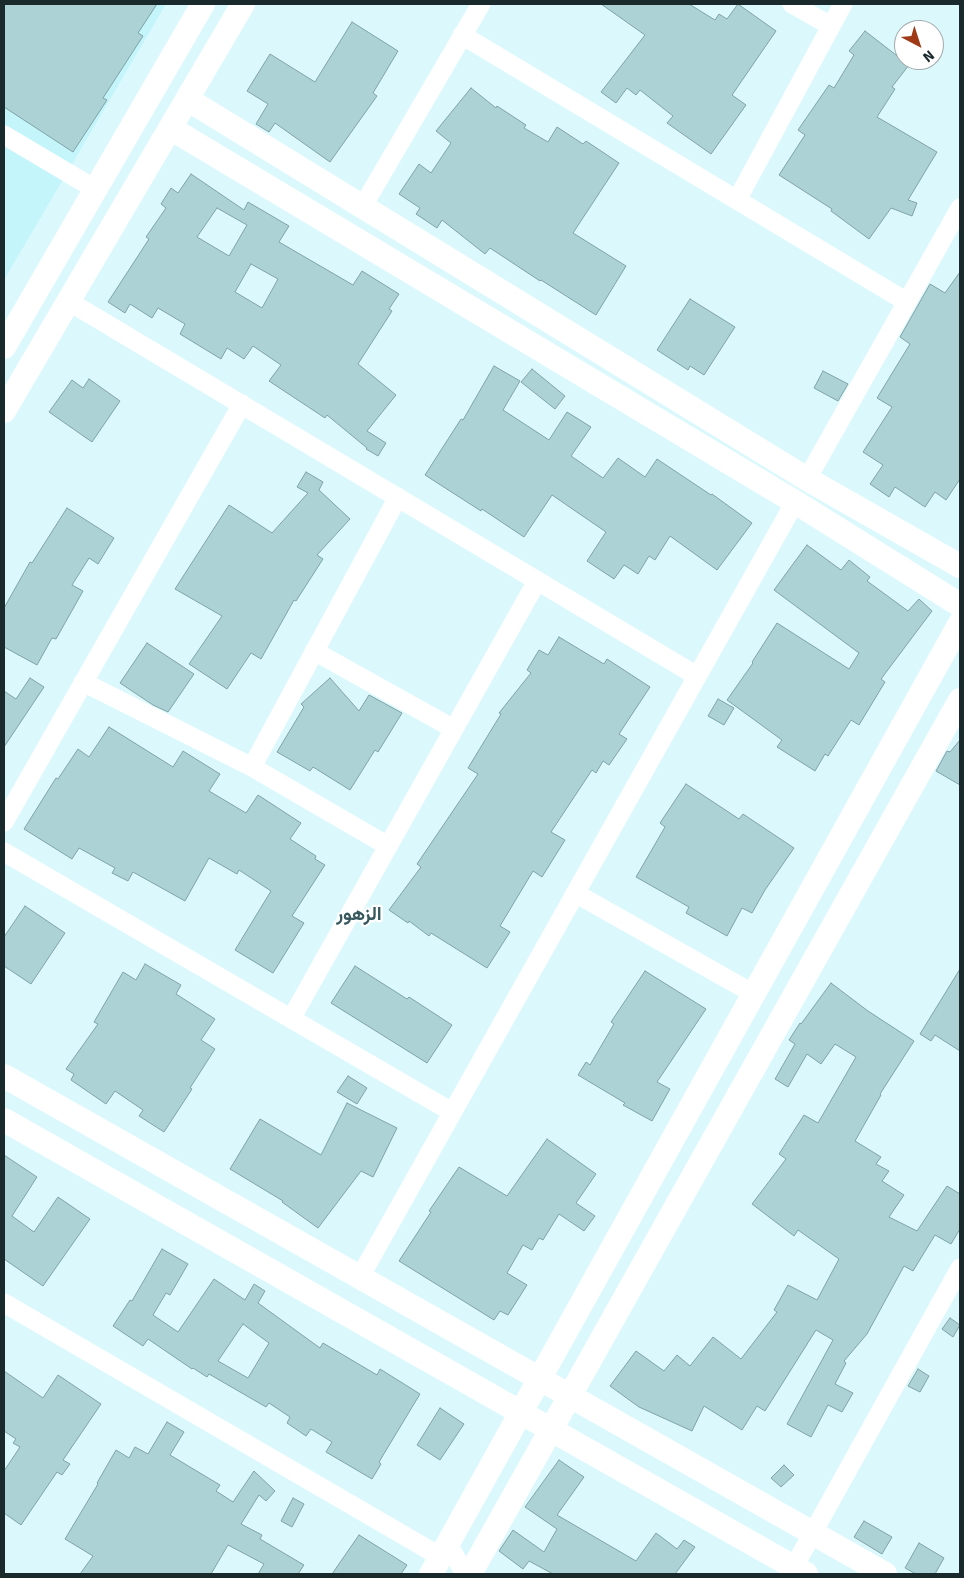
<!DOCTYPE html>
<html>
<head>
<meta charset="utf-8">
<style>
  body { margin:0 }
  #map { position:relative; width:964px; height:1578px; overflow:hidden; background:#dbf9fd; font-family:Signika,sans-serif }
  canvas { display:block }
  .frame { position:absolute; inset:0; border:5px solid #1a292b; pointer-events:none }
  .north { position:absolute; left:894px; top:20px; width:50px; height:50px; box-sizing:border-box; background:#fff; border:1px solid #a3a9aa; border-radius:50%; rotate:140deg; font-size:14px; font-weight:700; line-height:20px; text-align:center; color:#1a292b }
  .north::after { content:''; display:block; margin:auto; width:18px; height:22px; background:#a03917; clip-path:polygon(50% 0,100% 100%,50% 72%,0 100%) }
</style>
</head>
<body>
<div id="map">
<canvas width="964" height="1578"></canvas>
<div class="frame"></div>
<div class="north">N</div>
</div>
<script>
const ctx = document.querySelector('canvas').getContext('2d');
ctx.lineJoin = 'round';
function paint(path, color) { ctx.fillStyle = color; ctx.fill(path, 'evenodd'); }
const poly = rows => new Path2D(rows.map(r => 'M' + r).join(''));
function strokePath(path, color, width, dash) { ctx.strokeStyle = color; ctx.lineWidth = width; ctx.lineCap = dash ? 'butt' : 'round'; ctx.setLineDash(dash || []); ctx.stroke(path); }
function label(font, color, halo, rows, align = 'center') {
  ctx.font = font + ' Signika,Vazirmatn,sans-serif'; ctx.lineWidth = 4.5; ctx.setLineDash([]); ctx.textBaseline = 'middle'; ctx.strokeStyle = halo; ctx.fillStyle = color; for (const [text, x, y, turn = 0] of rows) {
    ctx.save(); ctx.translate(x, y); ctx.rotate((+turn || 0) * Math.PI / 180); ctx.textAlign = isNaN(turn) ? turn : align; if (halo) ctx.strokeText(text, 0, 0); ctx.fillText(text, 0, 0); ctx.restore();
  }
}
paint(poly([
  [4,4,166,4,4,280]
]), '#c4f5fb');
const building = poly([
  [4,4,157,4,138,33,143,36,103,98,107,100,73,152,4,107,4,4],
  [601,4,689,4,715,20,719,14,727,19,738,4,776,31,732,95,746,105,711,154,667,123,673,116,640,90,636,95,627,88,616,103,601,92,645,35,601,4],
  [352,22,398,51,373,93,377,96,330,162,275,123,269,132,256,124,268,104,247,91,270,54,315,82,352,22],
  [865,31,909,65,892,87,895,89,877,117,937,152,908,200,917,203,912,216,891,208,869,239,831,211,832,209,779,175,805,135,798,130,829,85,834,88,854,55,849,51,865,31],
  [471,88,496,108,497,106,526,125,524,128,548,142,557,127,583,144,586,141,619,163,573,233,626,266,596,315,541,280,540,281,490,248,485,254,442,220,437,228,416,214,420,208,399,194,419,164,431,173,451,143,436,131,471,88],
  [191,174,244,210,248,202,289,226,279,242,353,285,362,271,399,294,389,309,392,311,358,364,396,395,367,431,386,443,378,456,366,449,367,448,327,415,325,418,269,381,281,365,253,346,244,359,227,348,221,359,180,334,185,324,158,308,152,318,130,304,125,313,108,302,149,239,146,237,166,208,161,204,171,188,178,193,191,174],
  [217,208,247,225,229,256,197,237,217,208],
  [251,264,278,279,262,308,235,292,251,264],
  [960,272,960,479,946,500,935,492,925,507,895,487,889,497,870,484,883,465,863,452,892,407,877,398,910,344,900,337,930,284,945,293,960,272],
  [690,299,735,327,704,375,690,366,688,370,657,350,690,299],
  [494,366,520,381,503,410,549,440,567,412,591,427,571,456,603,478,618,458,645,477,657,459,711,495,712,494,752,523,717,570,670,536,655,560,649,556,638,574,624,565,614,579,587,561,606,532,552,495,524,537,482,509,481,511,425,475,461,419,463,420,494,366],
  [532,369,565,396,555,409,521,382,532,369],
  [823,371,848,384,838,401,814,388,823,371],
  [89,379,120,401,92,442,49,412,72,380,83,388,89,379],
  [306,472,323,482,319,490,350,519,317,555,323,559,296,601,294,600,261,659,251,653,227,689,189,664,222,616,175,589,229,505,272,533,308,493,297,487,306,472],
  [67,508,114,538,98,564,89,558,72,585,83,591,56,639,52,638,37,665,4,647,4,608,30,562,32,563,67,508],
  [807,545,841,570,849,560,870,577,867,581,908,611,919,599,932,611,881,679,885,682,859,725,851,720,828,756,825,754,815,771,777,747,782,740,727,700,753,663,752,662,777,623,849,669,859,653,774,590,807,545],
  [559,637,604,664,607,659,650,687,619,734,627,739,609,765,603,761,596,773,592,770,551,832,565,840,542,877,533,871,500,926,510,932,487,968,431,933,429,936,409,921,408,923,389,910,421,867,417,864,478,774,468,768,501,714,499,713,531,673,527,670,539,650,548,655,559,637],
  [147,643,194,674,168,712,153,705,120,683,147,643],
  [30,678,44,687,4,747,4,691,16,699,30,678],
  [330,678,359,711,369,695,402,713,378,752,375,750,350,790,313,767,310,771,277,752,304,707,301,704,330,678],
  [718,699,734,708,724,725,708,716,718,699],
  [109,727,173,767,183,751,220,774,209,791,246,813,258,795,301,823,290,839,316,856,315,859,325,865,292,916,304,923,273,973,235,950,271,891,239,870,237,874,209,858,185,901,133,872,128,881,112,873,115,868,79,848,72,859,24,829,56,778,58,779,78,749,89,757,109,727],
  [960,740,960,785,936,771,947,751,950,752,960,740],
  [686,784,739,819,743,814,794,848,765,890,752,913,742,908,727,936,686,913,689,907,636,877,665,827,660,823,686,784],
  [25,906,65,933,31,984,4,966,4,937,25,906],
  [145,964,181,985,176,994,215,1019,201,1040,215,1049,190,1088,192,1089,164,1132,139,1116,143,1110,115,1091,106,1104,71,1080,74,1074,66,1069,98,1024,94,1022,123,972,136,980,145,964],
  [355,966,407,999,409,997,452,1025,427,1063,331,1003,355,966],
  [960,969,960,1051,935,1035,931,1041,920,1034,960,969],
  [645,971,706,1009,657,1082,670,1089,652,1121,623,1105,625,1103,578,1075,586,1062,590,1065,614,1024,611,1022,645,971],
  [831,983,868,1011,914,1041,880,1094,881,1095,855,1141,881,1157,876,1164,889,1171,882,1181,904,1195,889,1217,917,1231,947,1186,960,1194,960,1229,951,1244,935,1235,913,1271,904,1266,867,1334,844,1361,846,1363,835,1384,853,1393,842,1412,828,1405,811,1437,787,1424,833,1340,816,1330,765,1411,757,1406,742,1430,704,1406,692,1431,639,1407,610,1386,636,1351,664,1371,677,1355,690,1366,713,1337,741,1359,777,1312,774,1310,788,1285,817,1300,839,1259,798,1230,794,1236,752,1204,786,1159,779,1154,804,1115,818,1123,856,1057,835,1044,821,1064,807,1054,788,1087,775,1079,795,1044,789,1040,800,1023,801,1024,831,983],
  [348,1076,367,1088,357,1104,337,1092,348,1076],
  [347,1103,397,1128,373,1177,361,1171,318,1228,282,1202,283,1201,230,1169,260,1119,321,1155,347,1103],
  [547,1139,596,1174,576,1203,595,1216,584,1231,559,1214,543,1240,539,1238,532,1250,523,1245,507,1273,527,1285,508,1315,500,1311,494,1320,399,1261,431,1212,429,1211,459,1167,507,1196,547,1139],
  [4,1155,37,1177,12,1216,34,1232,58,1197,90,1219,43,1286,4,1259,4,1155],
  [162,1249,188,1264,170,1295,166,1293,153,1315,178,1332,214,1279,245,1300,254,1284,265,1291,258,1303,320,1348,323,1343,377,1375,380,1369,420,1394,379,1462,381,1464,372,1479,326,1452,332,1442,311,1429,306,1436,287,1423,290,1417,269,1403,266,1407,209,1374,207,1377,193,1368,192,1369,148,1339,143,1346,113,1326,130,1300,132,1301,162,1249],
  [243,1324,269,1343,248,1378,218,1361,243,1324],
  [950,1318,960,1325,953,1337,942,1329,950,1318],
  [918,1369,929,1376,920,1392,908,1386,918,1369],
  [4,1371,43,1398,58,1375,101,1404,63,1460,70,1464,62,1475,57,1472,21,1525,4,1513,4,1471,20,1447,13,1443,16,1439,4,1431,4,1371],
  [440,1408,464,1424,440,1460,417,1445,440,1408],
  [167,1422,184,1432,170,1455,220,1485,216,1491,233,1502,254,1471,275,1491,266,1501,259,1495,241,1524,262,1535,260,1539,304,1565,298,1574,258,1574,264,1564,228,1545,211,1574,80,1574,93,1556,65,1539,98,1484,97,1483,116,1450,129,1458,135,1447,148,1454,167,1422],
  [559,1460,584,1477,557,1515,636,1561,656,1533,677,1549,684,1540,695,1547,675,1574,553,1574,529,1561,523,1569,499,1551,513,1530,544,1552,557,1529,525,1507,559,1460],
  [784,1465,794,1475,781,1487,771,1478,784,1465],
  [293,1498,304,1504,292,1527,281,1521,293,1498],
  [864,1521,892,1537,882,1554,854,1537,864,1521],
  [359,1535,407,1565,401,1574,332,1574,359,1535],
  [919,1543,944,1558,935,1574,916,1574,905,1568,919,1543]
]);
paint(building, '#acd2d6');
strokePath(building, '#7fa3a7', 1);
strokePath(poly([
  [792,4,831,26],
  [462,35,907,302],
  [4,135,95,189],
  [737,200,843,4],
  [363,206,481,4],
  [68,301,697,676],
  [807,479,960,208],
  [314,651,454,729],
  [83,682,252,767,388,846],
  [252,767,398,497],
  [4,822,242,404],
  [4,852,452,1112],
  [575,893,754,994],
  [291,1019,537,581],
  [360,1277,795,502],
  [4,1303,441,1557],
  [448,1544,465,1574],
  [790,1574,960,1268]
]), '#fff', 19);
strokePath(poly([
  [187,99,807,479,960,566],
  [170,128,795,502,960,605],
  [4,347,203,4],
  [4,411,243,4],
  [4,1076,885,1574],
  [4,1120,806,1574],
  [431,1574,960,623],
  [470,1574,960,700]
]), '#fff', 24);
label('bold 19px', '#37595e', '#fff', [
  ["الزهور",359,915]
]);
</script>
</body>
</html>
